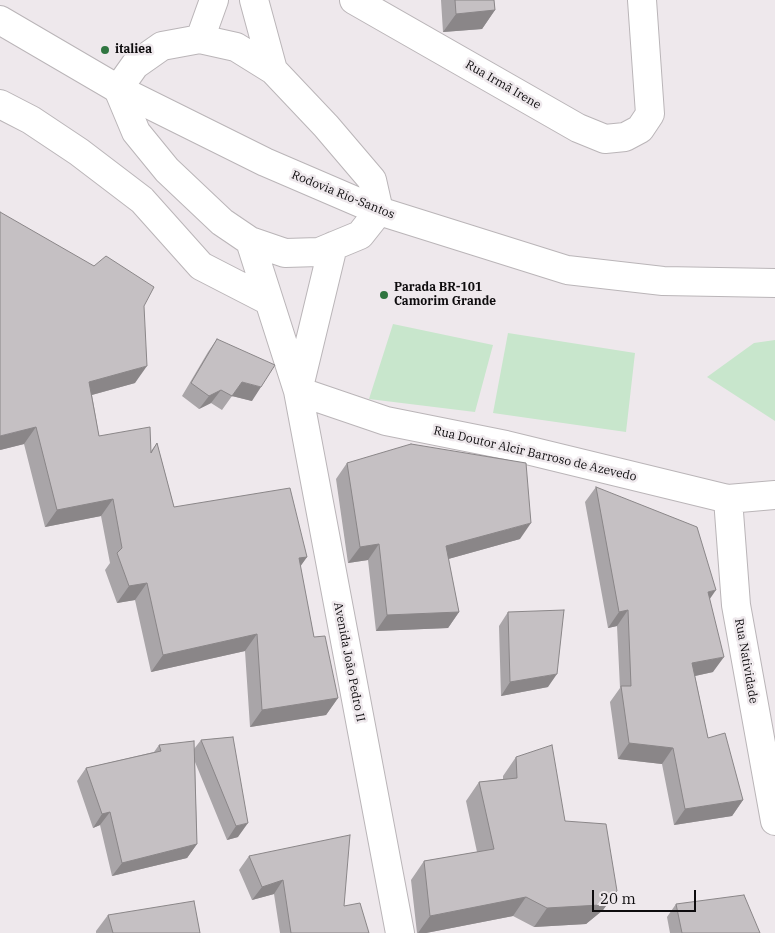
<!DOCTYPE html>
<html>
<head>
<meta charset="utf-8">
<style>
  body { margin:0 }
  #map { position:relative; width:775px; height:933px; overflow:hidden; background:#eee8ec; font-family:"IBM Plex Serif",serif }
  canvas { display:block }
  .scale { position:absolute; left:592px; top:890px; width:104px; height:22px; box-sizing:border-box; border:2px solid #0e0c0e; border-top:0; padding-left:6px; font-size:15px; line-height:18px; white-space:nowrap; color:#0e0c0e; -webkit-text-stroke:4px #eee8ec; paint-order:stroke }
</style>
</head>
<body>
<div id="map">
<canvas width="775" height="933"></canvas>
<div class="scale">20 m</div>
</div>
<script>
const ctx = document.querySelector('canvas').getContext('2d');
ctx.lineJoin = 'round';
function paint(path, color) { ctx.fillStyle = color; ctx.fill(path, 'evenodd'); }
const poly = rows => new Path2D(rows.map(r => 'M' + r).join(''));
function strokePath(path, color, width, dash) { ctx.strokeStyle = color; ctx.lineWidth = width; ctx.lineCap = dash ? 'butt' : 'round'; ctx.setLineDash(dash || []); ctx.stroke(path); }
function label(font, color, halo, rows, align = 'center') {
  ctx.font = font + ' "IBM Plex Serif",serif'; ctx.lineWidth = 5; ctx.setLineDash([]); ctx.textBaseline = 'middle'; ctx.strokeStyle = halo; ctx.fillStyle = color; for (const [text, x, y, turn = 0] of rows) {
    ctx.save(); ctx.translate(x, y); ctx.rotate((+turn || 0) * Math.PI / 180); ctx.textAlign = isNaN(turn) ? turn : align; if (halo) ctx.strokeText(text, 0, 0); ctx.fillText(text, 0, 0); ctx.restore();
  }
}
paint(poly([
  [393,324,493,345,475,412,369,399],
  [508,333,635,353,626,432,493,413],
  [775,340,775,421,707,377,754,343]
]), '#c8e6cc');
const street = poly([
  [254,0,273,70],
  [354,0,578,128,605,139,625,137,640,129,650,114,642,0],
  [200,39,236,47,273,70,326,126,372,180,379,211,360,235,319,252,285,253,250,241,222,222,167,170,136,132,118,89,135,65,162,46,200,39],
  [200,39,214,0],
  [0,104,31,120,79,152,142,200,201,266,269,301],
  [250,241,298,391,400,933],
  [298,391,386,421,506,445,728,499,775,495],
  [298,391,333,246],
  [728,499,736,605,775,821]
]);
const highway = poly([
  [0,20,118,89,265,162,379,211,567,270,663,281,775,283]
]);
strokePath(street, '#bab5b8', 30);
strokePath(highway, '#bab5b8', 30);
strokePath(street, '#fff', 28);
strokePath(highway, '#fff', 28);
paint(poly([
  [441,0,494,0,495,10,482,29,443,32],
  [144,306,135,383,92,395,99,436,151,451,157,443,174,507,307,557,300,566,314,637,338,698,326,715,250,727,245,651,151,672,135,600,117,603,105,570,110,563,101,516,45,527,24,444,0,450],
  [217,339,252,401,232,396,222,410,211,403,199,409,182,396,208,352],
  [347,463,520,539,448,559,459,612,448,628,376,631,368,560,348,563,336,479],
  [596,487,710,600,713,672,695,676,708,738,743,800,732,816,674,825,662,764,618,759,610,702,620,688,617,626,608,628,585,502],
  [508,612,548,687,501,696,499,626],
  [233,737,238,837,227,840,195,762,197,844,187,858,112,876,100,825,93,828,77,781,86,768,154,752,159,745,194,749,201,740],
  [516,757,565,821,617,891,603,910,586,924,534,927,513,916,426,933,417,933,411,880,424,861,477,852,466,801,479,782,503,779,503,776],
  [249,856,344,906,369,933,280,933,274,894,252,900,239,870],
  [676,904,760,933,670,933,667,917],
  [108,915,200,933,96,933,96,931]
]), '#a9a5a8');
paint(poly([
  [495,10,482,29,443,32,456,14],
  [147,366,135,383,77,399,89,382],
  [242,382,261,387,252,401,232,396,222,410],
  [221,390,211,403,199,409,209,396],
  [36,427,24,444,0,450,0,436],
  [113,499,101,516,45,527,57,510],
  [531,523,520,539,434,563,446,546],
  [379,544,368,560,348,563,360,547],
  [307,557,295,574,299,558],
  [147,583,135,600,117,603,129,586],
  [716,590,705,606,708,592],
  [628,610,617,626,608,628,619,612],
  [459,612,448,628,376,631,387,615],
  [257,634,245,651,151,672,163,655],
  [724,657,713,672,681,679,692,663],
  [557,674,548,687,501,696,510,682],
  [338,698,326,715,250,727,262,710],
  [629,743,673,748,662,764,618,759],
  [743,800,732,816,674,825,685,809],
  [110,812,100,825,93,828,102,814],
  [248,823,238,837,227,840,236,826],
  [197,844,187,858,112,876,122,863],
  [283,880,274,894,252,900,262,887],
  [617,891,603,910,586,924,534,927,547,908],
  [526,897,513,916,426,933,418,933,430,916]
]), '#8a8688');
const building = poly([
  [455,0,494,0,495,10,456,14,455,0],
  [0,212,94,266,106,256,154,287,144,306,147,366,89,382,99,436,150,427,151,453,157,443,174,507,290,488,307,557,299,558,314,637,325,636,338,698,262,710,257,634,163,655,147,583,129,586,117,553,122,548,113,499,57,510,36,427,0,436,0,212],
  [217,339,275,365,261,387,242,382,232,396,221,390,209,396,191,383,217,339],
  [411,444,526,463,531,523,446,546,459,612,387,615,379,544,360,547,347,463,411,444],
  [596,487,697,527,716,590,708,592,724,657,692,663,708,738,725,733,743,800,685,809,673,748,629,743,621,686,631,686,628,610,619,612,596,487],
  [564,610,557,674,510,682,508,612,564,610],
  [233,737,248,823,236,826,201,740,233,737],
  [194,741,197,844,122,863,110,812,102,814,86,768,161,751,159,745,194,741],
  [552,745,565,821,606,824,617,891,600,905,547,908,526,897,430,916,424,861,494,849,479,782,517,778,516,757,552,745],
  [350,835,344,906,360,903,369,933,291,933,283,880,262,887,249,856,350,835],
  [744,895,760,933,682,933,676,904,744,895],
  [194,901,200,933,113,933,108,915,194,901]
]);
paint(building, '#c5c0c3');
strokePath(building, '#8a8688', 1);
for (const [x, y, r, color] of [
  [105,50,5,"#2f7540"],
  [384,295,5,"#2f7540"]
]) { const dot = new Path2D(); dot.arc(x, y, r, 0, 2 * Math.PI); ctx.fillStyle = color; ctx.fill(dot); strokePath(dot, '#eee8ec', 2); }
label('bold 12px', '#0e0c0e', '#eee8ec', [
  ["italiea",115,50],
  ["Parada BR-101",394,288],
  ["Camorim Grande",394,302]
], 'left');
label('12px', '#0e0c0e', '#eee8ec', [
  ["Rua Irmã Irene",503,85,30],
  ["Rodovia Rio-Santos",343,195,22],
  ["Rua Doutor Alcir Barroso de Azevedo",535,454,13],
  ["Rua Natividade",746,661,80],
  ["Avenida João Pedro II",349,662,79]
]);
</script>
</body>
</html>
